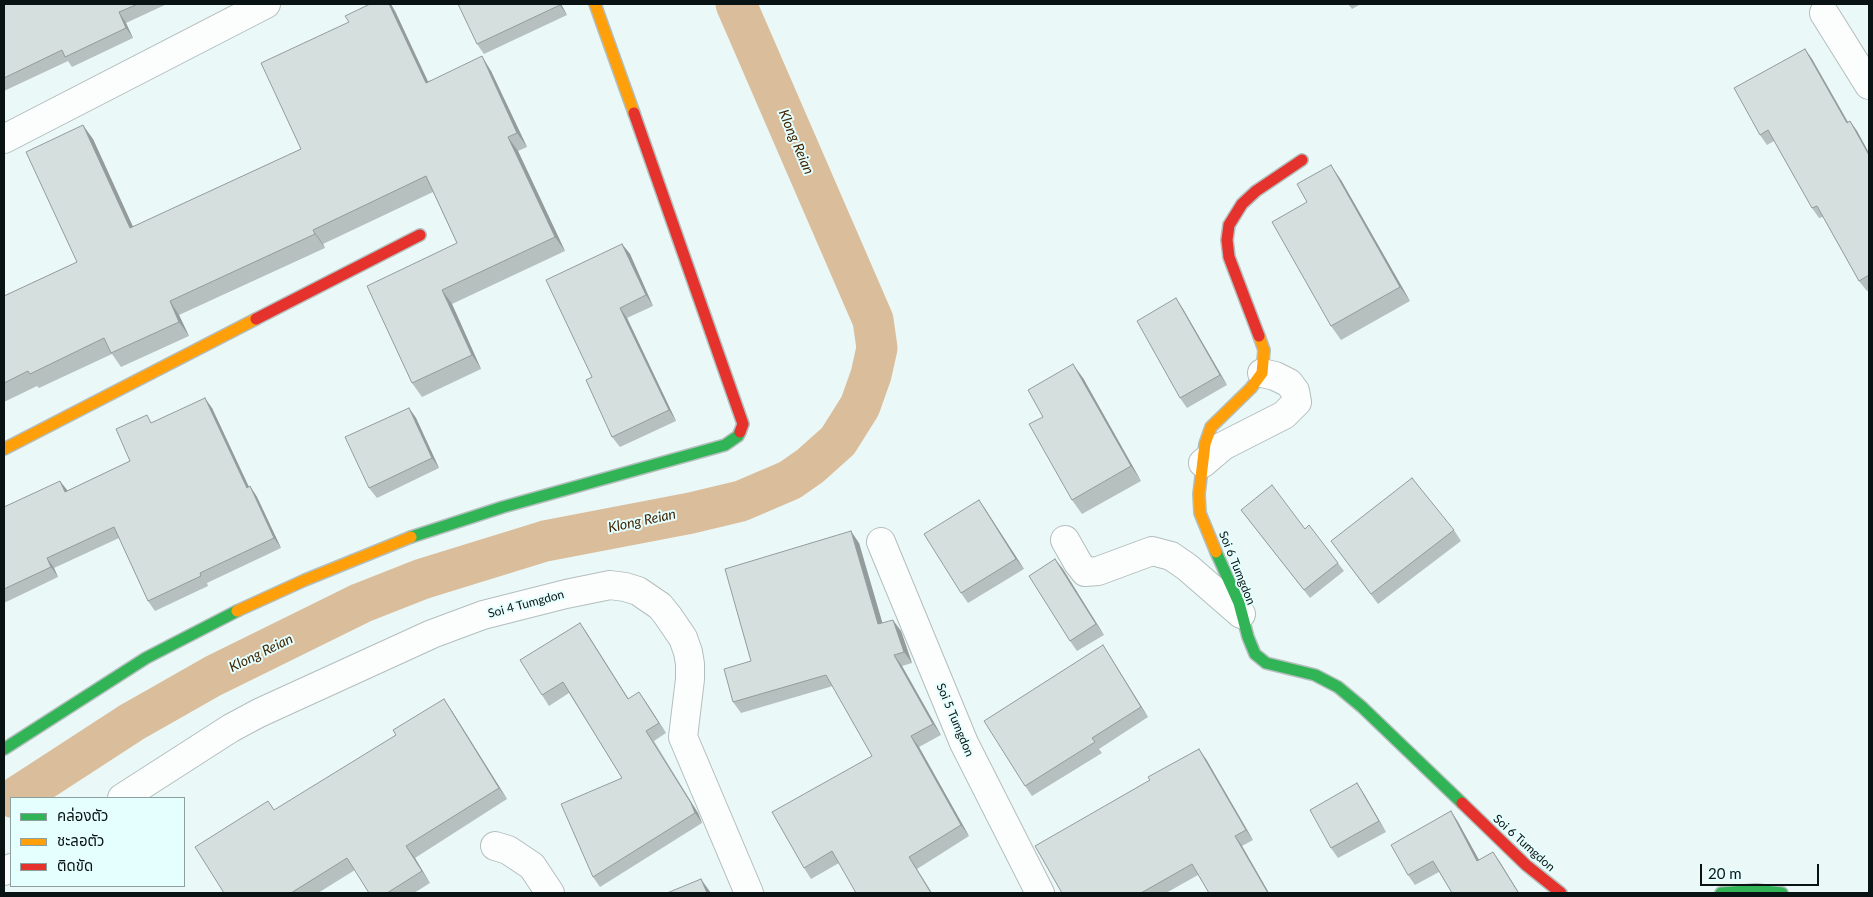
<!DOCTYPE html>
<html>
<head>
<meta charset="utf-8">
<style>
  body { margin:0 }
  #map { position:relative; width:1873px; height:897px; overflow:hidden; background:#ebf8f8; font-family:Lato,"Noto Sans Thai",sans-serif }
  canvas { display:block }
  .frame { position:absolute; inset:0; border:5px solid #0a1313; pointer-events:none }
  .legend { position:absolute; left:10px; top:797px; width:175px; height:90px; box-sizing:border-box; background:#e5fefe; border:1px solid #8da0a0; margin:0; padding:6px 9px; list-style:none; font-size:15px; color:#0a1313 }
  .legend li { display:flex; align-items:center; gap:10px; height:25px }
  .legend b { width:25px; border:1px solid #8da0a0 }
  .scale { position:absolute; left:1700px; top:864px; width:119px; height:22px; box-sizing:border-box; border:2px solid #0a1313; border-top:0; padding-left:6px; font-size:15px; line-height:18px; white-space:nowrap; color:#0a1313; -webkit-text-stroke:4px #e5fefe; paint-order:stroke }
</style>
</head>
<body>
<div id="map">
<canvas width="1873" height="897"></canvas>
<div class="frame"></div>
<ul class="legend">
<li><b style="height:6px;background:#30b455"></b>คล่องตัว</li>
<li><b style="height:6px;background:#ff9f0a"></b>ชะลอตัว</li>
<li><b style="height:6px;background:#e5322d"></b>ติดขัด</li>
</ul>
<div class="scale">20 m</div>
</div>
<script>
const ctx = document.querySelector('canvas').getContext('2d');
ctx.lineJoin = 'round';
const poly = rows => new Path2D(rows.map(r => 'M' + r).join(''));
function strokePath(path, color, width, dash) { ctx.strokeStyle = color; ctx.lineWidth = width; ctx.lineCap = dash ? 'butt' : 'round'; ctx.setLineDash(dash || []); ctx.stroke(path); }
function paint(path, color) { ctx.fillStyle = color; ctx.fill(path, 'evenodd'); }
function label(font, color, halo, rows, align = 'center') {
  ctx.font = font + ' Lato,sans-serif'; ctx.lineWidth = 4; ctx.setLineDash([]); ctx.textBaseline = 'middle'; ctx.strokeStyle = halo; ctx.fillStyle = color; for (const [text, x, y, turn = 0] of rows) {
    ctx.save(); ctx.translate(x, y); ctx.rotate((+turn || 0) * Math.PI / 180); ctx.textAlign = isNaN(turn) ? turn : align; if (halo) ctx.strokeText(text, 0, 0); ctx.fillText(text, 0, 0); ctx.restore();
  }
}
strokePath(poly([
  [15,798,132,722,213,676,361,603,422,579,545,541,691,513,741,501,790,480,810,466,838,441,860,406,871,375,877,348,873,320,736,4]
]), '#dabe9c', 41);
const street = poly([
  [1824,13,1869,85],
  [4,139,266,4],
  [1203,463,1223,446,1284,415,1297,402,1295,391,1289,383,1275,376,1262,373],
  [1065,540,1078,563,1085,572,1098,571,1152,551,1171,556,1187,567,1241,614],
  [881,542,964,743,1040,893],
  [122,798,231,728,259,713,432,634,483,615,566,594,610,585,625,587,638,591,660,606,668,616,683,638,688,652,690,664,690,679,683,737,749,893],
  [495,846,508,850,532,866,550,893],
  [4,871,11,868]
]);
const fast = poly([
  [411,537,503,507,725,445,738,436,740,432],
  [1216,552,1239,603,1248,637,1255,654,1266,663,1315,675,1338,687,1362,707,1462,803],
  [4,749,146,658,237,611],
  [1721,893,1756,890,1782,893]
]);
const slow = poly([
  [595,4,634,113],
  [4,449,256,319],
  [1216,552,1200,513,1199,494,1205,444,1211,427,1251,388,1262,373,1264,350,1259,336],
  [237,611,305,580,411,537]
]);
const jam = poly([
  [634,113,743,424,740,432],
  [256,319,420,235],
  [1259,336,1229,257,1227,240,1229,225,1242,204,1256,191,1302,160],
  [1462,803,1526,865,1561,893]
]);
strokePath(street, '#b3bebd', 30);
strokePath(fast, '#b3bebd', 14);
strokePath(slow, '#b3bebd', 14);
strokePath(jam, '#b3bebd', 14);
strokePath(street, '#fcfefe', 28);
strokePath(fast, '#30b455', 11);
strokePath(slow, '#ff9f0a', 11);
strokePath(jam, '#e5322d', 11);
paint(poly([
  [4,4,167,4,126,23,133,38,72,67,68,61,4,91],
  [561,4,567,15,484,54,477,44],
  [1348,4,1361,4,1352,9],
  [395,11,428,81,491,71,527,147,518,151,565,251,452,304,481,369,422,397,412,383,457,243,433,192,323,244,325,248,179,315,189,336,121,367,112,354,39,388,37,386,4,402,4,296,77,262,93,139,133,227,301,149],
  [1805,49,1812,59,1848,122,1850,121,1857,131,1869,153,1869,290,1867,291,1859,281,1823,217,1819,218,1812,208,1774,141,1767,145,1760,135],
  [1341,180,1410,301,1341,340,1331,326,1307,202],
  [622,244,630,254,653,306,627,318,676,421,620,447,612,437,592,377],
  [1176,298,1183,309,1227,385,1187,408,1180,398],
  [1083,378,1141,481,1082,514,1072,500,1043,417],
  [212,408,249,487,250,486,257,497,281,548,207,583,208,586,155,611,148,601,119,538,54,568,58,577,4,603,4,507,67,491,130,461,152,423],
  [409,408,416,418,439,468,377,498,369,488],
  [979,500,1024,569,968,603,961,593],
  [1241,510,1305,529,1338,563,1344,571,1310,598],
  [1454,530,1461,541,1378,604,1331,541],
  [859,543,882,623,901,631,912,663,902,666,941,735,919,747,969,836,917,869,839,863,811,879,804,868,872,756,833,686,741,713,733,702,751,661],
  [1055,559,1104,635,1077,651,1070,641],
  [580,623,628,699,646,702,666,733,654,741,698,813,702,823,600,887,593,877,622,778,569,693,549,706,542,695],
  [1110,656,1148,717,1099,749,1102,753,1032,796,1025,786],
  [452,711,507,799,415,858,430,883,414,893,369,893,355,870,318,893,224,893,274,810],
  [1206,759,1253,840,1242,846,1269,893,1209,893,1198,875,1166,893,1062,893,1150,780],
  [1357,783,1364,794,1386,832,1338,858,1331,848],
  [1451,811,1458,822,1479,860,1493,852,1519,893,1452,893,1439,872,1415,885,1408,875]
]), '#b6c0bf');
paint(poly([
  [389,4,391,4,395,11,435,97,426,83],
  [559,4,561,4,567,15],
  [119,12,126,23,133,38,126,28],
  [1805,49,1812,59,1854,133,1847,123],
  [482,56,491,71,527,147,517,133],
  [1850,121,1857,131,1869,153,1869,155],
  [83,125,93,139,140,242,130,228],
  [508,137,518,151,565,251,555,237],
  [1331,165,1341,180,1410,301,1400,287],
  [313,230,323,244,325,248,315,234],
  [622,244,630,254,653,306,646,295],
  [442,290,452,304,481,369,472,355],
  [1176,298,1183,309,1227,385,1220,375],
  [170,301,179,315,189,336,179,322],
  [620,308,627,318,676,421,669,410],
  [1073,364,1083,378,1141,481,1131,466],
  [205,398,212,408,254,498,247,488],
  [409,408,416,418,439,468,432,458],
  [60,481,68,491,65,492],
  [250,486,257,497,281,548,274,538],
  [979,500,986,510,1024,569,1016,559],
  [851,531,859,543,886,635,878,624],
  [47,558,54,568,58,577,51,567],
  [1055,559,1063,569,1104,635,1096,624],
  [893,620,901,631,912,663,904,652],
  [580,623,587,633,635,709,628,699],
  [1103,645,1110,656,1148,717,1141,707],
  [894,655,902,666,941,735,933,724],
  [639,692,646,702,666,733,659,723],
  [444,699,452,711,507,799,499,788],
  [646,731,698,813,702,823,695,813],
  [911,736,919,747,969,836,961,825],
  [1199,749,1206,759,1253,840,1246,830],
  [1357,783,1364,794,1386,832,1379,821],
  [1451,811,1458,822,1485,871,1477,861],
  [1235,836,1242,846,1269,893,1268,893],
  [406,846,415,858,430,883,422,871],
  [1493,852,1500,862,1519,893,1518,892],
  [909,857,917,869,932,893,931,893],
  [701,879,711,893,707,893]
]), '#949c9b');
const building = poly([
  [4,4,138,4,119,12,126,28,65,57,62,50,4,78,4,4],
  [370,4,389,4,426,83,482,56,517,133,508,137,555,237,442,290,472,355,412,383,367,286,457,243,426,176,313,230,315,234,170,301,179,322,111,353,104,338,30,374,28,371,4,383,4,296,77,262,26,152,83,125,130,228,301,149,261,63,349,22,345,16,370,4],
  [458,4,559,4,560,5,477,44,458,4],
  [1805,49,1847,123,1850,121,1869,155,1869,275,1859,281,1817,206,1812,208,1768,130,1760,135,1734,88,1805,49],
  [1331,165,1400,287,1331,326,1272,222,1307,202,1297,184,1331,165],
  [622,244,646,295,620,308,669,410,612,437,586,380,592,377,546,280,622,244],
  [1176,298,1220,375,1180,398,1137,321,1176,298],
  [1073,364,1131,466,1072,500,1029,424,1043,417,1028,390,1073,364],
  [205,398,247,488,250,486,274,538,200,573,201,576,148,601,114,527,47,558,51,567,4,589,4,507,60,481,65,492,130,461,116,429,147,415,151,423,205,398],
  [409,408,432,458,369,488,345,437,409,408],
  [1412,478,1454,530,1371,594,1331,541,1412,478],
  [1272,485,1305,529,1309,525,1338,563,1304,590,1241,510,1272,485],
  [979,500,1016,559,961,593,924,534,979,500],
  [851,531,878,624,893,620,904,652,894,655,933,724,911,736,961,825,909,857,931,893,856,893,832,851,804,868,772,812,872,756,826,675,733,702,724,669,751,661,725,569,851,531],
  [1055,559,1096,624,1070,641,1029,576,1055,559],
  [580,623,628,699,639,692,659,723,646,731,691,803,695,813,593,877,561,804,622,778,563,682,542,695,520,660,580,623],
  [1103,645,1141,707,1092,738,1095,742,1025,786,984,721,1103,645],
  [444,699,499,788,406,846,422,871,387,893,369,893,347,858,291,893,224,893,195,847,268,801,274,810,396,735,393,730,444,699],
  [1199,749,1246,830,1235,836,1268,893,1209,893,1192,864,1141,893,1062,893,1035,846,1150,780,1148,777,1199,749],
  [1357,783,1379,821,1331,848,1310,810,1357,783],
  [1451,811,1477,861,1493,852,1518,892,1515,893,1452,893,1433,861,1408,875,1391,845,1451,811],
  [701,879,707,893,667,893,701,879]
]);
paint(building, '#d4dfde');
strokePath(building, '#949c9b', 1);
label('12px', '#0a1313', '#e5fefe', [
  ["Soi 6 Tumgdon",1237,568,68],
  ["Soi 4 Tumgdon",526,604,-15],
  ["Soi 5 Tumgdon",955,720,67],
  ["Soi 6 Tumgdon",1524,843,42]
]);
label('italic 14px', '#422400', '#e5fefe', [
  ["Klong Reian",796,142,67],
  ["Klong Reian",642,521,-12],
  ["Klong Reian",261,653,-26]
]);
</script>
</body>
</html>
